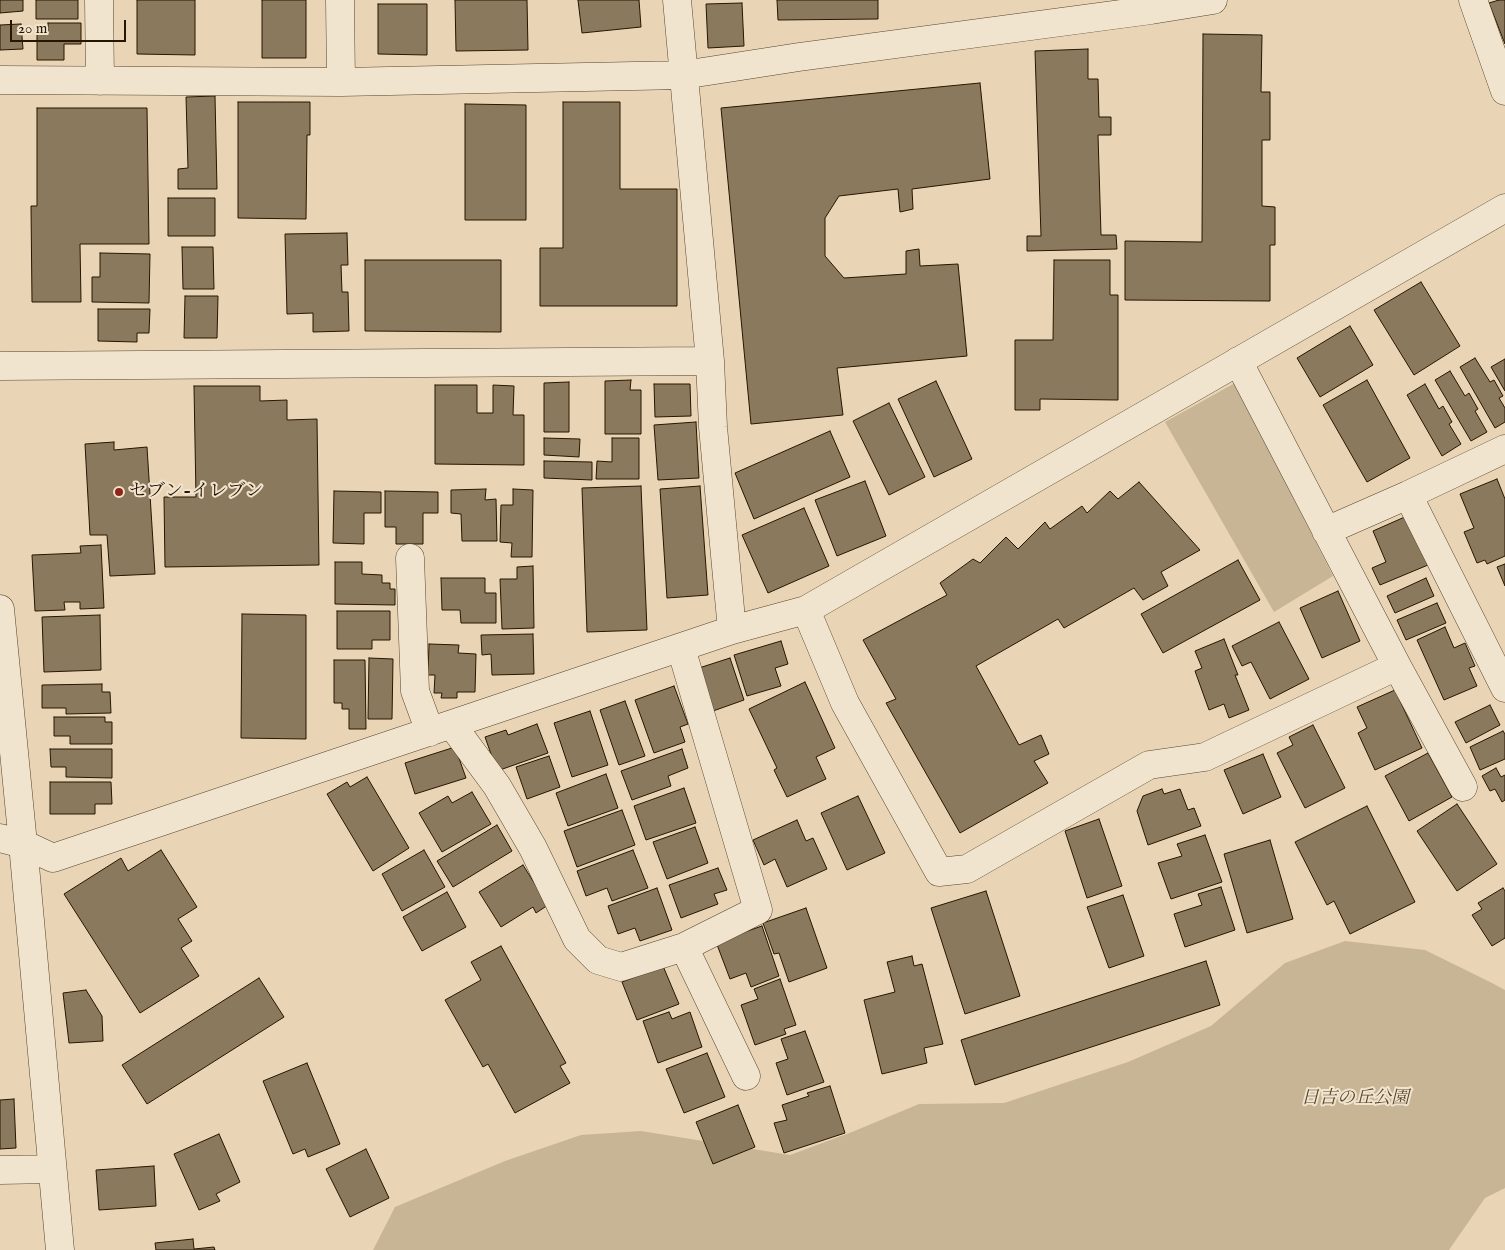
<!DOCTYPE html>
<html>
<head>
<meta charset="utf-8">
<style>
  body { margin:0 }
  #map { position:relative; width:1505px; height:1250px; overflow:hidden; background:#e9d5b5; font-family:"IM FELL English",serif }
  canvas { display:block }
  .scale { position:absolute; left:10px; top:20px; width:116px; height:22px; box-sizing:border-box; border:2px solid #261600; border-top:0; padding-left:6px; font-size:15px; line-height:18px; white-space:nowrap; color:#261600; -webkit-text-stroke:4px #f1e4cf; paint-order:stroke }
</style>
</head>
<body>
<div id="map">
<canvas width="1505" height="1250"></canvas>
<div class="scale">20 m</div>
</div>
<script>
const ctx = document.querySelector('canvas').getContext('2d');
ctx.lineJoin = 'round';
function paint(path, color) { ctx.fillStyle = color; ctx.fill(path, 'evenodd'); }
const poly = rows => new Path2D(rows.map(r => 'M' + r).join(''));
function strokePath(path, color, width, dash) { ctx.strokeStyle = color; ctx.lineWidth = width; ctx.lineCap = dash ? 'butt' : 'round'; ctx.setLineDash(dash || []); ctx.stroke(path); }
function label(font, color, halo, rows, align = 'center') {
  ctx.font = font + ' "IM FELL English","Noto Serif JP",serif'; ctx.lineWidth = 4; ctx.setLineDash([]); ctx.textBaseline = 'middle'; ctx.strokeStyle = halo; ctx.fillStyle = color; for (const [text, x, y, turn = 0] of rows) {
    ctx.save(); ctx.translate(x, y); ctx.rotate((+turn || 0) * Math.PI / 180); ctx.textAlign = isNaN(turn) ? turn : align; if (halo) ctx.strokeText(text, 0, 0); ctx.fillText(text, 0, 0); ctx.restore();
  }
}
paint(poly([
  [1235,383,1333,576,1274,612,1165,422],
  [1345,941,1425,950,1490,982,1505,990,1505,1188,1485,1198,1449,1250,373,1250,395,1207,505,1161,581,1135,641,1131,790,1155,852,1132,919,1104,1004,1103,1128,1062,1211,1026,1285,963]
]), '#c8b596');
const building = poly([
  [0,0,23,0,23,11,0,13,0,0],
  [36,0,78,0,78,19,36,19,36,0],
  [137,0,195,0,195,55,137,54,137,0],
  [262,0,306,0,306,58,262,58,262,0],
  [455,0,527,0,528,50,456,51,455,0],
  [578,0,639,0,641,27,582,33,578,0],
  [777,0,878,0,878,19,778,20,777,0],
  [1499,0,1505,0,1505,44,1489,3,1499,0],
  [742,3,744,46,708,48,706,4,742,3],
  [378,4,427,4,427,55,378,54,378,4],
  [48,23,81,23,81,44,64,44,64,60,37,60,37,30,48,31,48,23],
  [21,24,23,49,0,50,0,25,21,24],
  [1203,34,1262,35,1261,92,1270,92,1270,140,1262,140,1262,206,1275,207,1275,245,1270,245,1270,301,1125,300,1125,241,1202,242,1203,34],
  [1088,49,1088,79,1098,79,1099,117,1111,117,1111,135,1098,135,1101,235,1116,235,1117,249,1027,251,1027,236,1041,236,1035,51,1088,49],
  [980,83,990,179,912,189,913,209,900,212,898,189,839,196,825,218,825,256,844,278,906,274,906,251,919,249,920,266,958,264,967,356,837,368,843,415,751,424,721,108,980,83],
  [215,96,217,189,178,189,178,169,188,168,186,97,215,96],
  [238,102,310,102,310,135,307,135,306,219,238,218,238,102],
  [563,102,620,102,620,189,677,189,677,306,540,306,540,248,563,248,563,102],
  [465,104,526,105,526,220,465,220,465,104],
  [37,108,147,108,149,244,80,244,81,302,32,302,31,206,37,206,37,108],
  [168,198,215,198,215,236,168,236,168,198],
  [347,233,348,265,341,265,342,292,348,292,349,331,313,332,313,313,287,314,285,234,347,233],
  [182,247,213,247,214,289,183,289,182,247],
  [100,253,150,254,149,303,92,302,92,277,100,277,100,253],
  [365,260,501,260,501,332,365,331,365,260],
  [1054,260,1110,260,1110,295,1118,295,1118,400,1040,399,1040,410,1015,410,1015,340,1053,340,1054,260],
  [1421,282,1460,346,1414,375,1374,310,1421,282],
  [185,296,218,296,217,338,184,338,185,296],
  [98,309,150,309,149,333,137,333,137,342,98,341,98,309],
  [1350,326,1373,365,1320,397,1297,358,1350,326],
  [1475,358,1490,382,1494,380,1503,396,1499,398,1505,408,1505,422,1495,428,1460,367,1475,358],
  [1505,359,1505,391,1491,367,1505,359],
  [1450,371,1465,396,1469,393,1478,409,1475,411,1487,432,1471,441,1435,380,1450,371],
  [631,380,630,390,641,390,641,434,605,434,605,381,631,380],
  [1367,380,1410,458,1367,482,1323,405,1367,380],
  [936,381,972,459,934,477,898,399,936,381],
  [569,382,569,432,544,432,544,383,569,382],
  [654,384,690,384,691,416,655,417,654,384],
  [1425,384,1439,409,1443,406,1452,422,1449,424,1461,444,1442,456,1407,395,1425,384],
  [435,385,477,385,477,413,493,413,493,385,514,386,513,415,524,415,524,465,435,464,435,385],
  [194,386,260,386,260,401,287,400,287,420,317,419,319,565,165,567,164,497,196,497,194,386],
  [889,403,925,477,889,495,853,421,889,403],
  [696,422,699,478,658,480,654,425,696,422],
  [830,431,850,477,754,519,735,473,830,431],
  [544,438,580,439,579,457,544,455,544,438],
  [612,438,639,438,639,479,596,479,597,461,612,462,612,438],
  [114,442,114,450,147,447,155,574,110,576,107,535,90,535,85,444,114,442],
  [544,461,592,462,592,480,544,478,544,461],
  [1497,479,1505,499,1505,556,1487,564,1485,560,1477,563,1464,532,1474,528,1460,494,1497,479],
  [865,481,886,536,837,556,815,500,865,481],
  [1139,482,1200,550,1161,572,1168,586,1143,600,1134,588,1064,628,1058,619,976,666,1019,745,1041,735,1049,754,1034,761,1048,783,960,833,886,703,896,699,863,640,947,595,940,583,973,559,980,563,1006,537,1018,549,1045,522,1050,529,1082,506,1087,513,1110,491,1118,499,1139,482],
  [641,486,647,630,587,632,582,488,641,486],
  [700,486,708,595,667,598,660,489,700,486],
  [486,489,485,500,496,499,497,541,462,541,461,514,451,513,451,490,486,489],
  [513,489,533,490,532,557,511,557,512,543,500,542,501,505,513,505,513,489],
  [334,491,381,492,381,513,364,513,364,544,333,543,334,491],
  [385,491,438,492,438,513,423,513,423,544,396,544,396,527,385,527,385,491],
  [804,508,829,566,768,593,742,535,804,508],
  [1407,516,1428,565,1380,585,1372,568,1386,562,1373,531,1407,516],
  [101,545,104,608,80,609,80,602,64,602,65,610,35,611,32,555,81,553,80,546,101,545],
  [1238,560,1260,600,1163,653,1141,614,1238,560],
  [335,562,362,562,362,574,382,575,382,583,390,583,390,589,395,589,395,605,335,604,335,562],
  [1505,564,1505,586,1497,567,1505,564],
  [533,566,534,628,502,629,500,579,517,579,517,567,533,566],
  [441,578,485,578,485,593,496,593,496,623,461,623,460,610,442,610,441,578],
  [1426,578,1434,596,1395,613,1387,596,1426,578],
  [1338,591,1360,641,1322,658,1300,608,1338,591],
  [1437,603,1446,623,1406,640,1397,620,1437,603],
  [337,611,390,611,390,640,372,640,372,649,337,649,337,611],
  [242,614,306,615,306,739,241,738,242,614],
  [100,615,101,670,44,672,42,617,100,615],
  [1279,622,1309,679,1270,699,1251,662,1242,666,1232,646,1279,622],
  [1445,627,1454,648,1465,643,1475,666,1469,668,1477,686,1444,700,1417,640,1445,627],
  [533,634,534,674,492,675,491,654,482,655,481,635,533,634],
  [1224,639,1238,675,1235,675,1249,710,1229,718,1224,704,1209,710,1195,671,1202,668,1195,651,1224,639],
  [781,641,788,664,775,668,781,686,747,696,734,655,781,641],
  [429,644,459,645,458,653,476,654,475,692,457,692,457,698,441,698,442,693,434,693,435,675,428,675,429,644],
  [369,658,393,659,392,719,368,719,369,658],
  [730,658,744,700,713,711,699,668,730,658],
  [334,660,365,660,366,729,349,729,349,709,342,709,342,703,334,703,334,660],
  [805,682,835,748,816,757,826,779,787,797,774,770,777,768,749,709,805,682],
  [102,684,102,692,110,692,111,713,66,714,66,708,42,708,42,685,102,684],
  [674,686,688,724,680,727,685,742,654,753,635,700,674,686],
  [1395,690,1422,748,1375,770,1358,733,1367,728,1357,707,1395,690],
  [625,701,645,756,619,765,600,710,625,701],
  [1490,705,1500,725,1466,743,1455,722,1490,705],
  [590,711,608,765,572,777,554,723,590,711],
  [54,717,105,717,105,722,112,722,112,744,70,744,70,736,54,736,54,717],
  [537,724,548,753,497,771,485,737,506,730,508,735,537,724],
  [1313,725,1345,788,1305,808,1277,753,1293,745,1289,737,1313,725],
  [1503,731,1505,734,1505,759,1480,770,1470,747,1503,731],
  [455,747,466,778,415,794,405,763,455,747],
  [50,749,112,749,112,778,66,777,66,767,51,767,50,749],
  [682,749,688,768,668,776,671,786,632,800,621,771,682,749],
  [1428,753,1452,797,1409,821,1385,776,1428,753],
  [1263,754,1281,797,1243,814,1224,770,1263,754],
  [549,756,560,787,527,799,516,767,549,756],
  [1496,768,1501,777,1505,775,1505,800,1502,802,1495,789,1490,791,1482,776,1496,768],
  [606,774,618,808,568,826,556,793,606,774],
  [367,777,409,848,373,871,327,794,347,782,350,787,367,777],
  [50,782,111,782,112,804,95,804,95,814,50,814,50,782],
  [684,788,696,823,646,840,634,806,684,788],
  [1162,789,1164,794,1180,789,1188,810,1194,808,1201,826,1148,845,1137,811,1143,796,1162,789],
  [472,792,491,824,442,852,419,813,448,796,452,803,472,792],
  [858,796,885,853,847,870,821,813,858,796],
  [1457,804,1497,864,1457,891,1417,831,1457,804],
  [1367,806,1415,902,1350,934,1334,901,1327,905,1295,842,1367,806],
  [622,810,635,845,577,867,564,831,622,810],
  [1099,819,1122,886,1087,898,1065,831,1099,819],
  [797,820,806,841,813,838,827,869,787,887,775,859,764,865,753,840,797,820],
  [497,825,512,851,453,887,437,861,497,825],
  [695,827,708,863,667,879,653,842,695,827],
  [1205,835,1222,882,1171,899,1158,863,1182,856,1177,844,1205,835],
  [1270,840,1293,919,1247,933,1224,854,1270,840],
  [161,850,197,907,178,919,192,941,181,948,199,976,140,1013,64,894,121,858,128,871,161,850],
  [424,850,445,887,402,911,382,874,424,850],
  [633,850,648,888,612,901,607,888,586,896,577,871,633,850],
  [523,865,548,905,536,913,533,907,501,927,479,892,523,865],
  [718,868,727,890,714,894,718,904,681,918,669,885,718,868],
  [1221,887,1235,930,1185,947,1174,914,1202,905,1198,894,1221,887],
  [657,888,672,930,640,941,635,928,618,934,608,906,657,888],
  [1503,888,1505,891,1505,938,1492,946,1472,915,1482,909,1478,903,1503,888],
  [986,891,1020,996,965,1014,931,908,986,891],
  [447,892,466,927,422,951,403,917,447,892],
  [1123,895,1144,956,1109,968,1087,907,1123,895],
  [806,908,827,968,789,982,779,953,774,954,763,923,806,908],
  [762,926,779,976,751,987,746,973,730,979,716,942,762,926],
  [501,946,566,1063,560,1066,570,1083,515,1113,488,1064,483,1067,445,1000,481,980,471,962,501,946],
  [912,956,914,966,922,964,943,1044,924,1048,927,1063,882,1074,864,1000,895,992,887,962,912,956],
  [1206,961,1220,1005,975,1085,961,1040,1206,961],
  [663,966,679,1004,637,1020,622,982,663,966],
  [259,978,284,1017,147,1104,122,1065,259,978],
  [780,979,796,1025,784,1029,786,1034,755,1045,741,1005,758,999,754,989,780,979],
  [86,990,102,1016,103,1041,69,1043,63,993,86,990],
  [669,1012,672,1019,690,1012,702,1047,658,1063,643,1021,669,1012],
  [805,1031,824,1082,787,1095,776,1063,788,1059,781,1039,805,1031],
  [707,1053,725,1097,684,1113,666,1069,707,1053],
  [307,1063,340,1144,308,1157,305,1149,293,1154,263,1081,307,1063],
  [830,1086,845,1133,784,1153,774,1123,787,1120,782,1105,809,1096,807,1093,830,1086],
  [14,1099,16,1148,0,1149,0,1100,14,1099],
  [738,1105,755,1147,713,1164,696,1122,738,1105],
  [219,1134,240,1182,216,1194,220,1201,199,1210,174,1154,219,1134],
  [366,1149,389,1198,350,1217,326,1169,366,1149],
  [154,1166,156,1206,99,1210,96,1170,154,1166],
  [193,1239,194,1249,214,1247,215,1250,156,1250,155,1243,193,1239]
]);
paint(building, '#8b795e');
strokePath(building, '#261600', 1);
const minor = poly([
  [99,0,100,81],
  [340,0,341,82],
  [677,0,710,361,713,427,732,630],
  [1473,0,1505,91],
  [0,80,341,82,683,75,799,57,1151,10,1213,0],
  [1238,361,1397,666,1463,787],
  [0,366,710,361],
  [1408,495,1505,688],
  [1326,531,1408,495,1505,449],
  [410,558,415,691,430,732],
  [0,609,23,844,60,1250],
  [806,610,845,703,939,872,967,869,1149,765,1205,757,1397,666],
  [452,725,497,786,533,848,577,939,598,960,621,967,684,947,758,910,681,648],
  [0,838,23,844,53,858,732,630,806,610,1505,208],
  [684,947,746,1076],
  [0,1170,52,1169]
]);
strokePath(minor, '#57462d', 29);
strokePath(minor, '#f1e4cf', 28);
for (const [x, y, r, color] of [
  [119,492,5,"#8f2418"]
]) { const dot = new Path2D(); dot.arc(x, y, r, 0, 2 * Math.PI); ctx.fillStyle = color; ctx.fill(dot); strokePath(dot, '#f1e4cf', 2); }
label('18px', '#261600', '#f1e4cf', [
  ["セブン-イレブン",129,492]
], 'left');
label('italic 18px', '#57462d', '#f1e4cf', [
  ["日吉の丘公園",1355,1099]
]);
</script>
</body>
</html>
